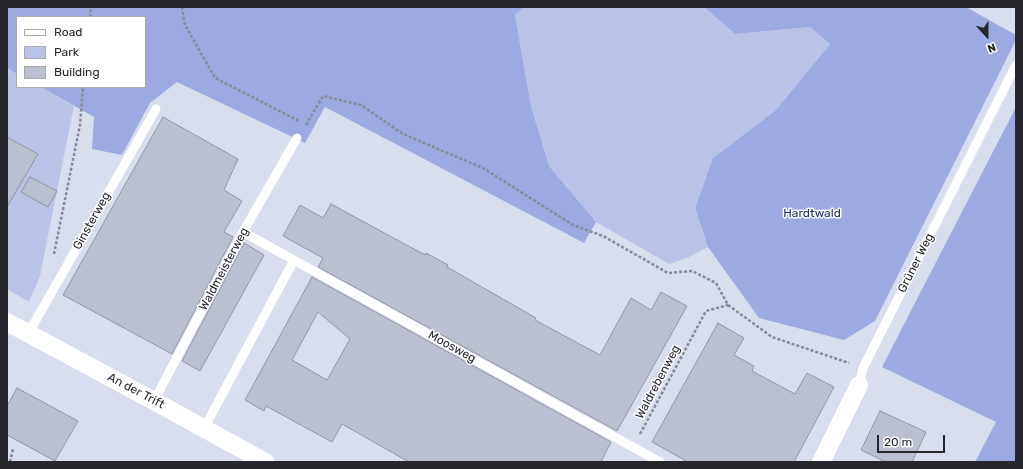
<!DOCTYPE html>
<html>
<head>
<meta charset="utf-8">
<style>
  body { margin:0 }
  #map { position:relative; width:1023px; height:469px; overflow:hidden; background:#d9deee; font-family:Rubik,sans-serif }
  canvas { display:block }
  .frame { position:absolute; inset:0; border:8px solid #25272d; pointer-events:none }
  .legend { position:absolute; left:16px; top:16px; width:130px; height:72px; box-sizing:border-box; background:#fff; border:1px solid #a8a9ab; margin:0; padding:5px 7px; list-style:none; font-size:12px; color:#25272d }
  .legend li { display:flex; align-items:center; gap:8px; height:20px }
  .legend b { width:20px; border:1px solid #a8a9ab }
  .north { position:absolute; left:967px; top:16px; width:40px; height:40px; -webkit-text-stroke:3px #fff; paint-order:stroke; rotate:159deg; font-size:11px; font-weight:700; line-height:16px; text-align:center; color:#25272d }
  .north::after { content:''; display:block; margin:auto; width:14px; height:18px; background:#25272d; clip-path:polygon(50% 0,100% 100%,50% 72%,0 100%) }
  .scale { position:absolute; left:877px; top:435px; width:68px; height:18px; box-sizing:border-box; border:2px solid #25272d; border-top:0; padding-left:5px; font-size:12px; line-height:14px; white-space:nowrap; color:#25272d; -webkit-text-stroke:3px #fff; paint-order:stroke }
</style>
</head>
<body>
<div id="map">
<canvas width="1023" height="469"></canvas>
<div class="frame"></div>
<ul class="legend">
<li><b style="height:5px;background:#fff"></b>Road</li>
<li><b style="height:11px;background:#bac3e7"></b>Park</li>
<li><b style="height:11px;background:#bbc0d0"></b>Building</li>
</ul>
<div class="north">N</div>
<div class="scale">20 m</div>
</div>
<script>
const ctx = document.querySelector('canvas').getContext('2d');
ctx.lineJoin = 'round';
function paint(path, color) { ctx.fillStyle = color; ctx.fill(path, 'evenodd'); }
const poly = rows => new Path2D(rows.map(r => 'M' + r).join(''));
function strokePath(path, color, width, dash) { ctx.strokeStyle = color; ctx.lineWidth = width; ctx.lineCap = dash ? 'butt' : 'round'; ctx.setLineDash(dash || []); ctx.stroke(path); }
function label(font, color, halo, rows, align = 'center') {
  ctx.font = font + ' Rubik,sans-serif'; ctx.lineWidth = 3; ctx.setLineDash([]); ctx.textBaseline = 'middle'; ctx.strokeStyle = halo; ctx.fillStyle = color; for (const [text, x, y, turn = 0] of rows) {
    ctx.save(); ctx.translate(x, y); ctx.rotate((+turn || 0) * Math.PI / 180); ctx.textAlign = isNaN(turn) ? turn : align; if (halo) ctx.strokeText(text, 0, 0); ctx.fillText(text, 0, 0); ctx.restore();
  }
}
paint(poly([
  [524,7,704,7,735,34,810,27,830,44,776,110,713,158,695,208,708,247,687,258,669,264,596,222,549,166,531,106,515,15],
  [7,68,17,74,17,87,41,87,74,106,40,276,29,302,7,289]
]), '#bac3e7');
paint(poly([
  [7,7,524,7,515,15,531,106,549,166,596,222,584,243,325,107,305,143,177,82,150,103,122,155,92,149,94,117,41,87,145,87,145,17,17,17,17,74,7,68],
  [704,7,966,7,1016,35,1016,40,875,321,844,340,759,318,708,247,695,208,713,158,776,110,830,44,810,27,735,34],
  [1016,107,1016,462,975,462,996,422,882,367]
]), '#9caae1');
const building = poly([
  [163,117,238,159,224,190,242,201,224,232,233,237,172,354,63,295,163,117],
  [7,137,38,154,7,207,7,137],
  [30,177,57,191,48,207,21,192,30,177],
  [331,204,425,255,426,253,448,265,447,267,536,318,535,320,600,355,631,298,651,310,661,292,687,306,617,431,318,267,323,258,283,236,300,205,323,218,331,204],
  [244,243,264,255,200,371,182,361,244,243],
  [312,277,611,442,601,462,409,462,342,424,332,442,266,406,264,411,245,400,312,277],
  [318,312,350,339,327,380,292,360,318,312],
  [718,323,744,338,734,355,754,366,752,371,795,394,807,373,834,387,794,462,688,462,652,442,718,323],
  [17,388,78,421,55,461,7,435,7,406,17,388],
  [880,411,926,432,912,462,886,462,861,450,880,411]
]);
paint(building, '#bbc0d0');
strokePath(building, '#9094a3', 1);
strokePath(poly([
  [182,7,185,25,215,78,299,121],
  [90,17,91,7],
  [306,125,323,96,361,105,403,134,483,168,573,225,603,236,668,273,692,271,716,283,728,305,772,337,849,363],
  [54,254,80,125,83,87],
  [640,434,706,311,728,305],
  [10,462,13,449]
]), '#878b96', 2.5, [3, 2]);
strokePath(poly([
  [243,232,660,462],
  [28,334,156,109],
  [859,385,863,368,1016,65],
  [154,401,243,232,297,138],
  [204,428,294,260]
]), '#fff', 9);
strokePath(poly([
  [7,322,154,401,265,462],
  [821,462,859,385]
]), '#fff', 18);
label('12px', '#232b6b', '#fff', [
  ["Hardtwald",812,214]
]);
label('12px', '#25272d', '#fff', [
  ["Ginsterweg",92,221,-61],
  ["Grüner Weg",916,263,-63],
  ["Waldmeisterweg",224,269,-62],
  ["Moosweg",452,347,29],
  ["Waldrebenweg",658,382,-62],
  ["An der Trift",136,391,28]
]);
</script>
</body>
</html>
